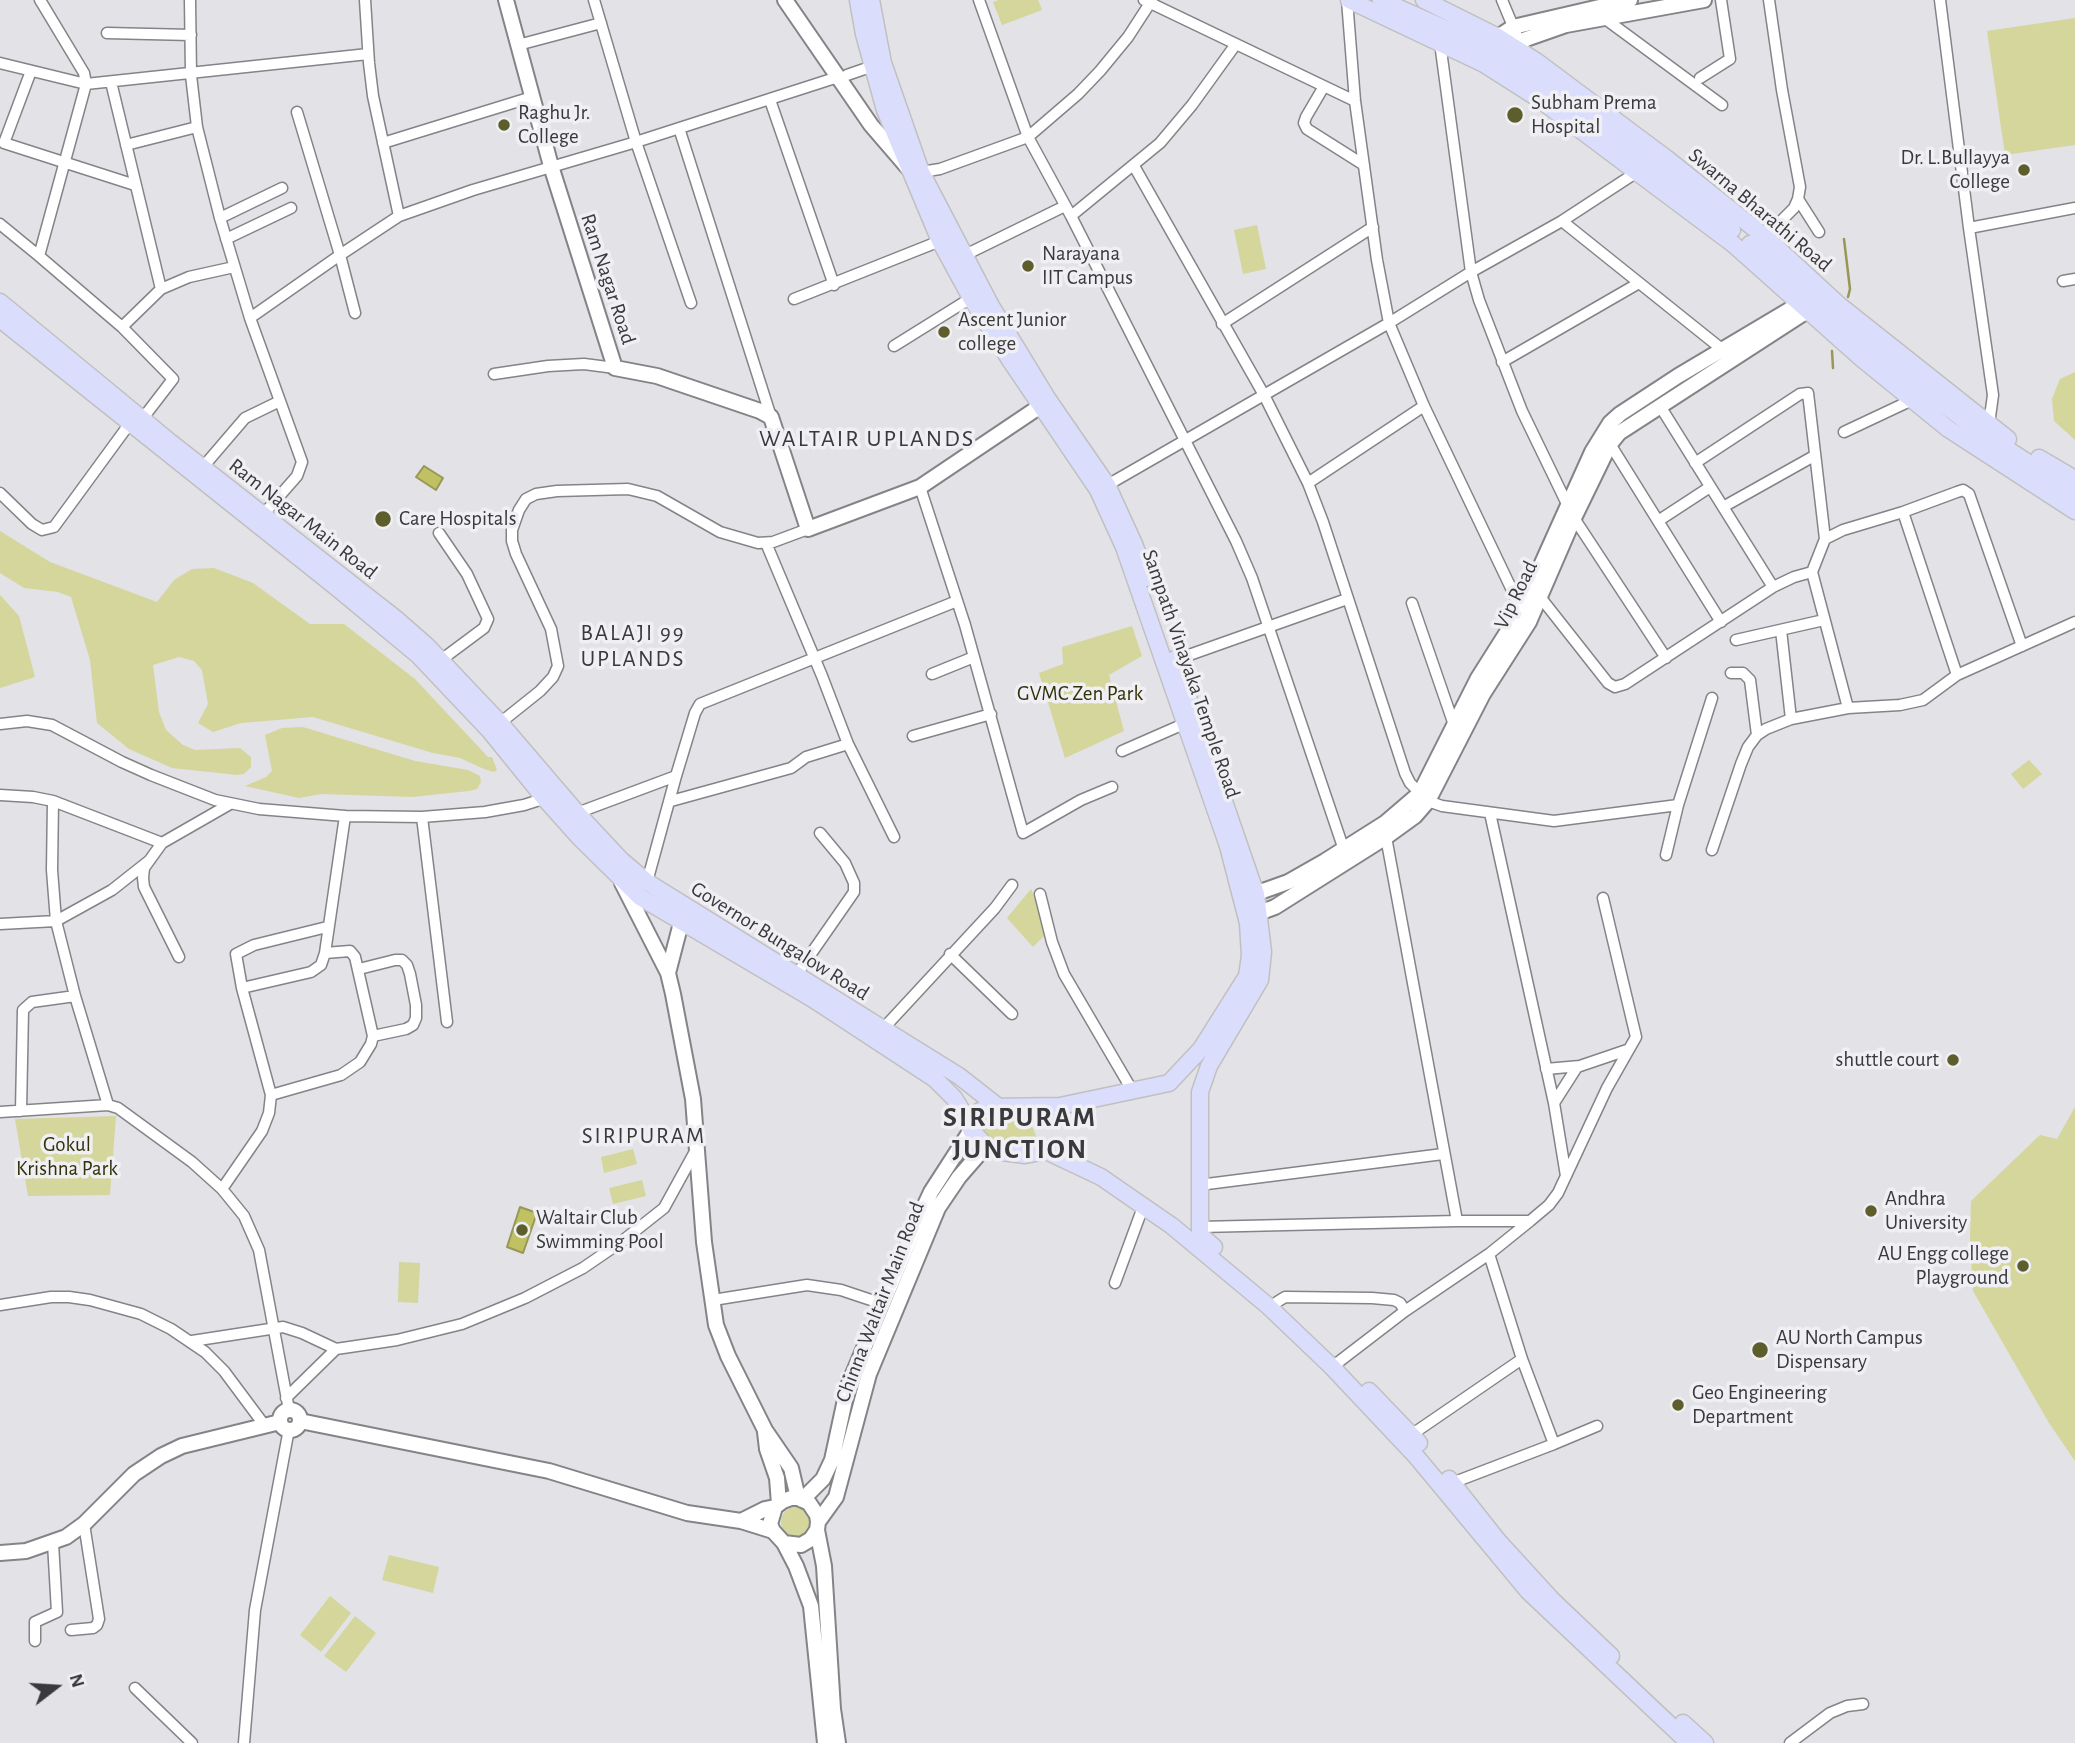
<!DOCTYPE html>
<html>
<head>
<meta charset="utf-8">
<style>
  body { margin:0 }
  #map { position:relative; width:2075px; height:1743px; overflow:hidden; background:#e2e2e7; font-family:"Alegreya Sans",sans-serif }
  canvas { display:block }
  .north { position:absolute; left:21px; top:1652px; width:70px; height:70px; -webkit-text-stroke:5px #efeff4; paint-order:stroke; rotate:73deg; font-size:19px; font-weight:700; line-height:28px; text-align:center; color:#3a3a3c }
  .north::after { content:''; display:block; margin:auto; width:24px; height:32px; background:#3a3a3c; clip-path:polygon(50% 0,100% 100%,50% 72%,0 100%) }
</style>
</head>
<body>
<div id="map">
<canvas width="2075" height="1743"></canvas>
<div class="north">N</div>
</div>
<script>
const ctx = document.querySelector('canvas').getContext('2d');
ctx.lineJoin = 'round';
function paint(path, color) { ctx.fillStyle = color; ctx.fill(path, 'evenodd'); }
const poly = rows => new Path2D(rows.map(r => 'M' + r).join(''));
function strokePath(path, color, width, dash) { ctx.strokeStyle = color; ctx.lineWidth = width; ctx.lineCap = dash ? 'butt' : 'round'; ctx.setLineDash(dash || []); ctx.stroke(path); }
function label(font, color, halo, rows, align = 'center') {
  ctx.font = font + ' "Alegreya Sans",sans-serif'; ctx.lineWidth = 7; ctx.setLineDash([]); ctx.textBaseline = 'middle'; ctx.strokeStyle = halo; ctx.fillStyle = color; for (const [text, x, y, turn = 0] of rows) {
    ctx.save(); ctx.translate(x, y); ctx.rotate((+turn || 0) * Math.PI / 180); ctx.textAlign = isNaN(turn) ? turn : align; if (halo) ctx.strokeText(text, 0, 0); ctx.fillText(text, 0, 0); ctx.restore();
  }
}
paint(poly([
  [999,0,1038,0,1042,10,1002,25,993,2],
  [2075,18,2075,145,2005,155,1987,31],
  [1257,225,1266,269,1243,274,1234,230],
  [2075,372,2075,440,2054,421,2052,399,2060,379],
  [0,531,50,562,157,602,174,580,192,569,214,568,253,583,310,624,344,624,415,679,488,757,492,757,497,770,494,772,484,769,460,758,433,753,313,717,241,723,213,732,198,723,208,704,202,670,194,661,179,657,153,665,159,712,166,730,183,745,195,750,240,748,251,757,251,767,244,774,237,775,172,768,129,749,97,723,90,660,71,597,58,592,24,588,0,573],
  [0,595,19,616,35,677,0,688],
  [1132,626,1142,656,1109,675,1124,731,1065,758,1039,673,1063,664,1062,647],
  [303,727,415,761,468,770,480,776,481,782,477,789,469,791,412,797,321,794,299,798,245,786,266,777,272,771,265,735,282,728],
  [2029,760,2042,774,2023,789,2011,774],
  [1031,889,1048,932,1033,947,1007,918],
  [2075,1107,2075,1461,2049,1423,1973,1291,1970,1241,1971,1201,2040,1135,2057,1139],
  [116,1116,110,1195,28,1196,15,1119],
  [999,1116,1024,1123,1033,1128,1037,1139,1035,1142,1025,1146,1009,1146,997,1143,981,1134,979,1123,984,1118],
  [633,1149,637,1164,604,1173,601,1157],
  [642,1180,646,1196,613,1204,609,1188],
  [399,1262,420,1263,418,1303,398,1302],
  '781 1522a15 15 0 1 1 30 0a15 15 0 1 1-30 0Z',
  [389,1555,439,1567,433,1593,382,1580],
  [330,1596,351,1613,321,1652,300,1635],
  [355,1616,376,1633,346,1672,324,1656]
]), '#d4d69b');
const water = poly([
  [424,466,443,478,436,490,416,477,424,466],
  [520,1207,537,1213,523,1253,507,1247,520,1207]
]);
paint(water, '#bfc163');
strokePath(water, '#979857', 2);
strokePath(poly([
  [1844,239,1850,289,1848,297],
  [1832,351,1833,368]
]), '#979857', 2.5);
const street = poly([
  [40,0,84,73,86,84,39,256,122,327,173,379,140,422],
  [190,0,191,75,197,127,220,218,250,318],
  [365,0,369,63,373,96,399,216],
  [594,0,636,142,691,303],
  [979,0,1028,137,1071,216,1236,541,1252,578,1344,850],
  [1144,0,1355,101],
  [1347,0,1355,101,1377,260,1389,323,1424,406,1522,611],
  [1502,0,1520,43],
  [1940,0,1969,228,1993,395,1989,424],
  [1604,18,1722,105],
  [107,33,191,35],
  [1440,43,1471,272,1479,300,1522,411,1568,506],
  [518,45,601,23],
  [0,63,86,84,368,54],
  [31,71,4,143,135,185],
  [847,75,876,65],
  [1700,78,1730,59,1721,0],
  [111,82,161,289,189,277,234,267],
  [1323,88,1306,117,1304,123,1307,129,1364,165],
  [770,100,834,285],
  [679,128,771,417],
  [383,143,532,97],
  [126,145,197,127],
  [1134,166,1264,395,1308,483,1323,522,1405,773,1410,783,1428,801,1442,806,1554,821,1678,805,1712,698],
  [921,172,940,169,1028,137,1078,94,1100,71,1128,37,1152,0],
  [1798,199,1819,232],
  [1071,216,1160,143,1192,105,1236,44],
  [220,218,282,188],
  [1562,221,1723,350],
  [0,224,39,256],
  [1969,228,2075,208],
  [1765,237,1794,208,1798,199,1800,187,1782,90,1769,0],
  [226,239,291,208],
  [963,256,1065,206],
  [2063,281,2075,279],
  [794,299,940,241],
  [355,313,340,255,399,216,473,190,636,142,838,77],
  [1222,324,1373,227],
  [122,327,161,289],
  [894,346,971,298],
  [1502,362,1639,283],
  [494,374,548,366,584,364,615,368],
  [1844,432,1912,400],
  [1610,444,1721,622],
  [1695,463,1800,394,1808,393,1825,539],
  [203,467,245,418,280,401],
  [1308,483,1424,406],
  [920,487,965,625,1023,833,1081,800,1112,787],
  [1104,487,1389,323,1471,272,1562,221,1637,172],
  [0,493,32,524,42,530,54,527,133,419],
  [1723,507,1814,456],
  [261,517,297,476,302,462,250,318,340,255,297,112],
  [1574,518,1666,658],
  [1658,521,1710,487],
  [439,533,467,574,488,619,484,628,441,660],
  [1773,587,1794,577,1812,572],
  [1541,598,1608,683,1615,687,1625,684,1773,587,1660,406],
  [1412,603,1454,725],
  [1781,630,1791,719],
  [1736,640,1824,620],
  [1175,660,1347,599],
  [1731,673,1743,673,1750,680,1757,735],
  [932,674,974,657],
  [1957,675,1903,512,1957,492,1963,490,1969,494,2022,646],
  [1848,708,1812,572,1825,539,1843,530,1903,512],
  [500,723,540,691,553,677,558,666,551,629,516,554,512,541,512,530,519,510,526,499,536,494,557,491,628,489,657,496,720,532,758,543,773,542,808,529],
  [0,724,27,721,52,725,122,762,151,775,215,800,259,809,345,816,422,817,485,812,524,805,549,797],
  [913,736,991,714],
  [848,744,894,837],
  [1122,751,1186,723],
  [0,795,33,797,53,801],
  [671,801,791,768,806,757,848,744,822,676,766,543],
  [577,813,676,776],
  [1490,813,1554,1103],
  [422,817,447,1022],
  [1386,837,1457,1221,1530,1221,1489,1254],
  [162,843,144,868,143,878,144,887,179,957],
  [1712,850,1741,764,1748,747,1757,735,1766,729,1791,719,1848,708,1900,705,1923,700,1957,675,2075,622],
  [1666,855,1678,805],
  [647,882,676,776,695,713,700,704,957,601],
  [1040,894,1052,942,1064,974,1132,1090],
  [0,924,56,921,112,890,150,860],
  [950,954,1012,1014],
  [359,969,395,960,402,960,407,965,410,974,416,1005,416,1018,413,1025,406,1029,373,1036],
  [797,974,854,892,854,883,845,863,820,833],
  [242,988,311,972,321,965,325,953,345,816],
  [881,1031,995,908,1012,885],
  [1546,1069,1580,1066],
  [271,1095,341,1075,360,1062,371,1044,373,1036,355,957,350,951,325,953],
  [108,1105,75,996,56,921,52,870,53,801,162,843,230,804],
  [21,1111,23,1010,32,1002,75,996],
  [0,1112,108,1105,118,1108,192,1162,222,1189,244,1216,259,1250,289,1410],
  [1566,1176,1554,1103,1577,1067,1627,1050],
  [1199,1185,1443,1154],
  [222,1189,262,1131,269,1113,271,1095,242,988,236,954,254,945,327,927],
  [1530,1221,1549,1205,1558,1193,1607,1088,1636,1037,1603,898],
  [1200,1227,1457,1221],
  [1115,1283,1143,1207],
  [713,1300,807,1285,841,1290,883,1304],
  [1277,1302,1285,1297,1372,1298,1394,1300,1400,1303,1405,1311],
  [0,1305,51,1297,69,1297,90,1300,141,1314,171,1329,205,1352,224,1371,265,1426],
  [192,1341,283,1327,302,1333,336,1349],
  [1332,1367,1405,1311,1489,1254,1522,1359,1554,1444,1452,1483],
  [286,1398,336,1349,397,1340,462,1324,525,1298,583,1268,621,1242,664,1208,697,1148],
  [1411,1435,1522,1359],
  [1554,1444,1597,1426],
  [71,1630,93,1628,97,1625,99,1619,84,1524],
  [35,1641,35,1622,57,1612,53,1543],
  [135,1688,192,1743],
  [244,1743,255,1610,289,1429],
  [1790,1743,1830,1713,1847,1706,1863,1704]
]);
const secondary = poly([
  [506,0,551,166,615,368,657,376,760,411,771,417,808,529,920,487,1039,407],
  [785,0,871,125,908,168],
  [1492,45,1498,37,1513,27,1630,0],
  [1508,53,1513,46,1526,39,1566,25,1704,0],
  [622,883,668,973,673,994,693,1099,704,1242,716,1325,728,1356,765,1430,791,1468,798,1498],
  [1246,897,1288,882,1325,861,1385,823,1420,793,1478,678,1521,610,1592,452,1610,423,1620,414,1678,376,1794,307,1805,297],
  [1248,917,1275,907,1386,837,1415,816,1428,801,1483,694,1529,622,1574,518,1610,444,1619,433,1801,315,1813,304],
  [668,973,681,923,686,915],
  '280 1420a10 10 0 1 1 20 0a10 10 0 1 1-20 0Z',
  [300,1421,549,1471,687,1513,741,1521,773,1531],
  [765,1432,767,1449,777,1478,779,1504],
  [802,1500,823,1479,832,1460,848,1386,917,1222,931,1192,971,1130],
  [741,1521,765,1509,775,1507],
  [818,1522,817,1515,809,1503,798,1498,791,1498,783,1501,775,1507,770,1524,773,1531,784,1543,801,1545,811,1539,817,1530,818,1522,836,1497,869,1374,938,1208,959,1177,986,1146],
  [817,1530,824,1566,833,1709,838,1743],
  [784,1543,796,1566,811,1606,825,1743],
  [0,1553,26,1551,66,1537,84,1524,134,1474,161,1456,182,1446,280,1422]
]);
const primary = poly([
  [858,0,864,34,885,110,940,241,971,298,1010,360,1098,490,1124,547,1228,846,1248,923,1250,956,1247,976,1201,1049,1169,1083,1060,1106,989,1107,978,1112,971,1130,986,1146,1002,1152,1025,1155,1046,1151,1101,1177,1172,1226,1267,1305,1332,1367,1415,1455,1528,1591,1689,1743],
  [871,0,883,63,921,172,991,306,1047,398,1107,485,1134,544,1147,578],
  [1349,0,1484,64,1539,99,1733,244,1861,358,1947,428,2075,511],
  [1381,0,1466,38,1505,59,1579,109,1732,230],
  [1424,0,1498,37,1536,61,1666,158,1765,237,1839,305,2008,439],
  [1750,244,1783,270,1821,308,1897,370,1982,433,2075,493],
  [0,302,170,442,395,618,427,646,500,723,577,813,621,860,647,882,959,1076,996,1105],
  [0,319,336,587,418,655,490,731,545,799,579,837,640,897,813,999,935,1079,954,1098,972,1127],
  [2039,458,2075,479],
  [1175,659,1256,894,1263,952,1260,980,1209,1066,1200,1092,1200,1235,1214,1247],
  [1369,1391,1419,1443],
  [1449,1479,1498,1541,1552,1600,1611,1656],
  [1683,1723,1705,1743]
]);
strokePath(street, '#848488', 13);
strokePath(secondary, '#848488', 18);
strokePath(primary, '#c0c0c1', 19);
strokePath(street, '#fff', 10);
strokePath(secondary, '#fff', 14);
strokePath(primary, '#dbddfd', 16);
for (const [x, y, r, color] of [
  [1515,115,9,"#5d5e2c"],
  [504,125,7,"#5d5e2c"],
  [2024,170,7,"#5d5e2c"],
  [1028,266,7,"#5d5e2c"],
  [944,332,7,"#5d5e2c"],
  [383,519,9,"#5d5e2c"],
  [1953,1060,7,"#5d5e2c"],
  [1871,1211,7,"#5d5e2c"],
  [522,1230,7,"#5d5e2c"],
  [2023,1266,7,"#5d5e2c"],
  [1760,1350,9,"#5d5e2c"],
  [1678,1405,7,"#5d5e2c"]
]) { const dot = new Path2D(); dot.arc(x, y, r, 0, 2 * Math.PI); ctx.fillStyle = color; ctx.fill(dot); strokePath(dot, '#efeff4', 2.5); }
label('21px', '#3a3a3c', '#efeff4', [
  ["Subham Prema",1531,103],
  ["Hospital",1531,127],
  ["Raghu Jr.",518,113],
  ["College",518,137],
  ["Dr. L.Bullayya",2010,158,"right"],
  ["College",2010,182,"right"],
  ["Narayana",1042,254],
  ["IIT Campus",1042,278],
  ["Ascent Junior",958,320],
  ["college",958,344],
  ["Care Hospitals",399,519],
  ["shuttle court",1939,1060,"right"],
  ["Andhra",1885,1199],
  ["University",1885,1223],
  ["Waltair Club",536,1218],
  ["Swimming Pool",536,1242],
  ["AU Engg college",2009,1254,"right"],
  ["Playground",2009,1278,"right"],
  ["AU North Campus",1776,1338],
  ["Dispensary",1776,1362],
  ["Geo Engineering",1692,1393],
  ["Department",1692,1417]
], 'left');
label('21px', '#3a3a3c', '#efeff4', [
  ["Swarna Bharathi Road",1760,210,40],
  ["Ram Nagar Road",608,279,72],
  ["Ram Nagar Main Road",303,519,38],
  ["Vip Road",1516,595,-64],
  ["Sampath Vinayaka Temple Road",1191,674,71],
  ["Governor Bungalow Road",780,941,32],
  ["Chinna Waltair Main Road",880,1302,-69]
]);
label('21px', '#323209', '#efeff4', [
  ["GVMC Zen Park",1080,694],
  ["Gokul",67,1145],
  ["Krishna Park",67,1169]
]);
ctx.letterSpacing = '2px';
label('23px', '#3a3a3c', '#efeff4', [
  ["BALAJI 99",633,633],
  ["UPLANDS",633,659],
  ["SIRIPURAM",644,1136]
]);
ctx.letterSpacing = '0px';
ctx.letterSpacing = '2px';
label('24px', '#3a3a3c', '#efeff4', [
  ["WALTAIR UPLANDS",867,439]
]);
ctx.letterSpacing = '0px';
ctx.letterSpacing = '2px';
label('bold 28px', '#3a3a3c', '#efeff4', [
  ["SIRIPURAM",1020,1118],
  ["JUNCTION",1020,1150]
]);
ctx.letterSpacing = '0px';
</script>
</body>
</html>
